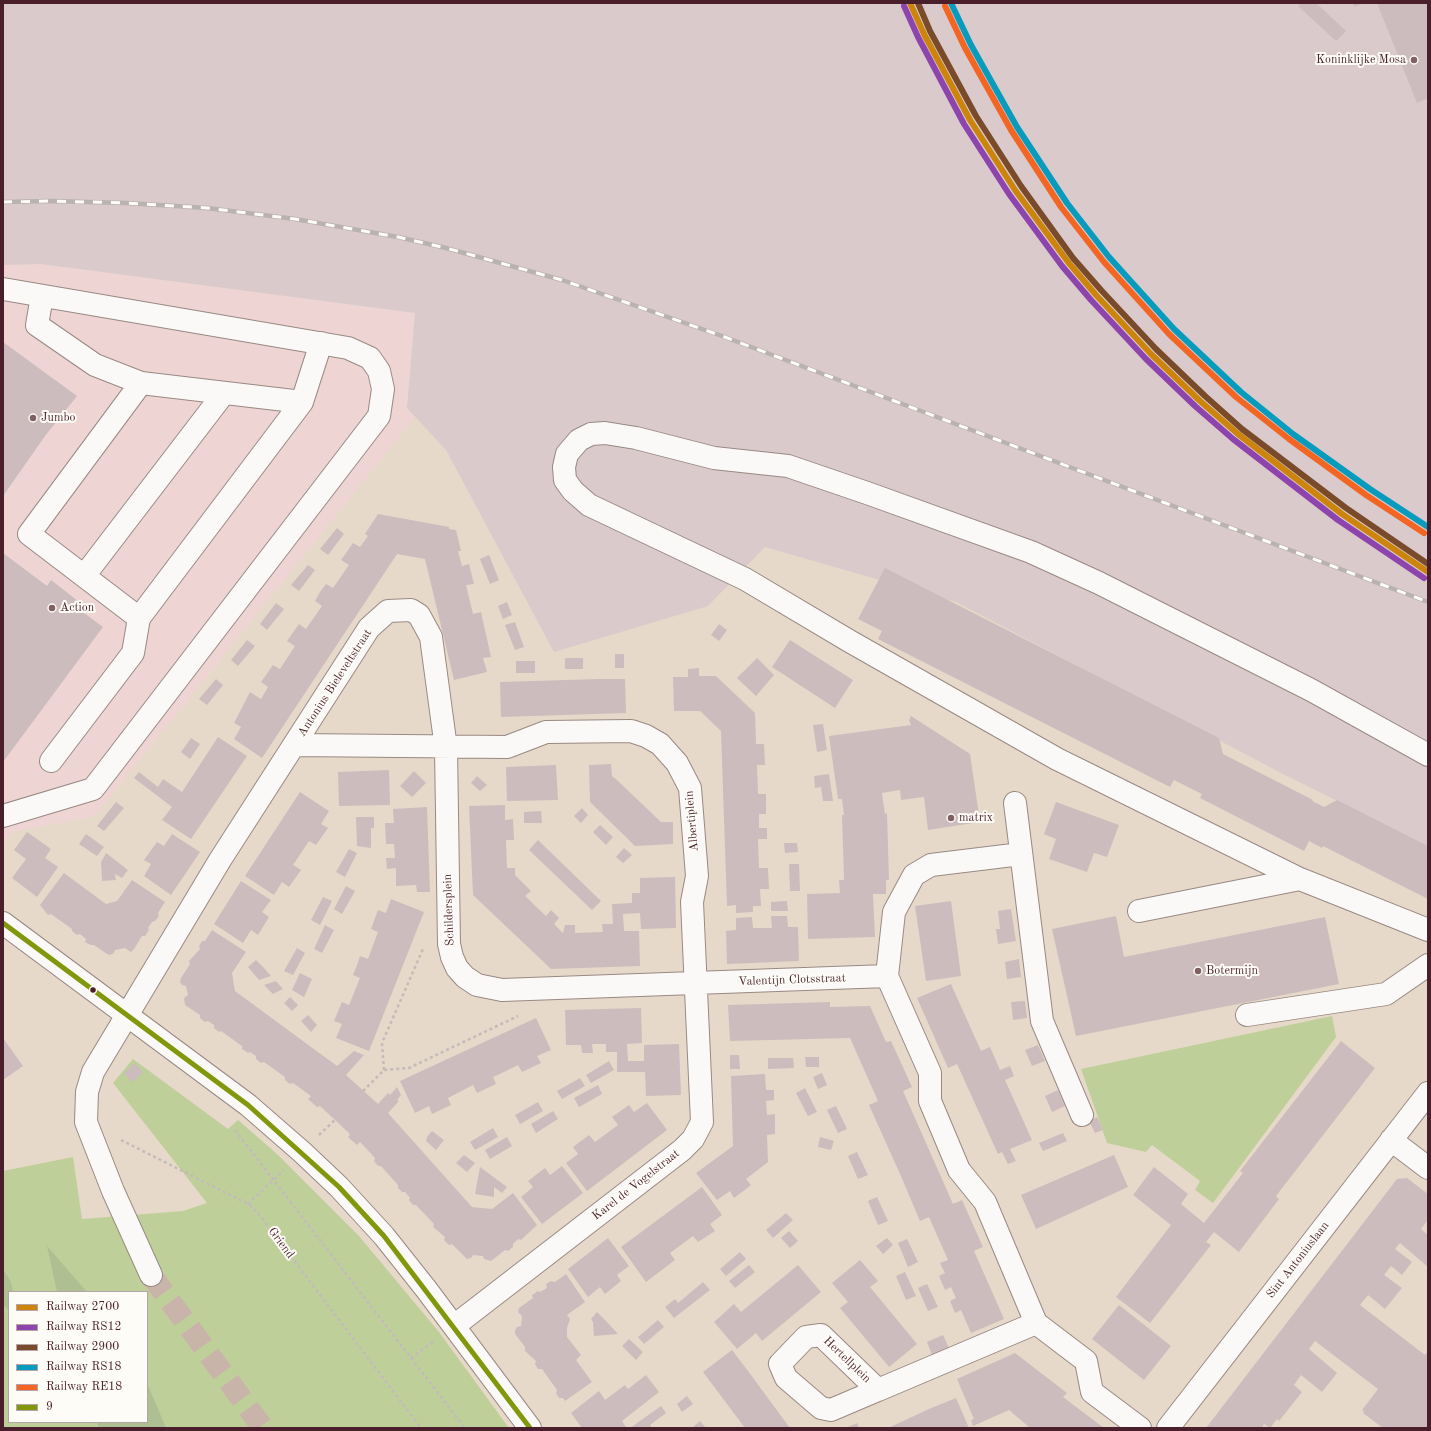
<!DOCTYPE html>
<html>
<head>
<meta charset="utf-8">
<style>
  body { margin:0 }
  #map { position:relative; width:1431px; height:1431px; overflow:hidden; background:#e7d9c9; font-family:"Old Standard TT",serif }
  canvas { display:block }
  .frame { position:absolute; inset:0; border:4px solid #4a1f2b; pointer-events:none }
  .legend { position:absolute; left:8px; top:1291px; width:140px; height:132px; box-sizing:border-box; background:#fdfcf7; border:1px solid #b5a4a5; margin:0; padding:5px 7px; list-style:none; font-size:12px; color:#4a1f2b }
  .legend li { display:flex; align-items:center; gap:8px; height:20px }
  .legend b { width:20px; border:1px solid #b5a4a5 }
</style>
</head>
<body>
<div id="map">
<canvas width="1431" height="1431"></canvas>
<div class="frame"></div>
<ul class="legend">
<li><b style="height:5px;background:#cc840b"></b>Railway 2700</li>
<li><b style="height:5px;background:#8e44ad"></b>Railway RS12</li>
<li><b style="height:5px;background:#7a4b2a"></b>Railway 2900</li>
<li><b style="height:5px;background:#079bbe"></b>Railway RS18</li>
<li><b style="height:5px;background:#f26522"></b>Railway RE18</li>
<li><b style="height:5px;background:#81980d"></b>9</li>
</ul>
</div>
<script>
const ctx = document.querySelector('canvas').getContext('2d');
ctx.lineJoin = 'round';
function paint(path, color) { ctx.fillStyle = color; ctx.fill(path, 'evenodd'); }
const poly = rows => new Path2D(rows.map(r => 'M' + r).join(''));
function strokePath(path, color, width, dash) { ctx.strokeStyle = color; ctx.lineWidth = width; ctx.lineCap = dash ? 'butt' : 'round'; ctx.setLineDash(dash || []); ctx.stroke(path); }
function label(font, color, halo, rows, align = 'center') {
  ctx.font = font + ' "Old Standard TT",serif'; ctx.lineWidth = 4; ctx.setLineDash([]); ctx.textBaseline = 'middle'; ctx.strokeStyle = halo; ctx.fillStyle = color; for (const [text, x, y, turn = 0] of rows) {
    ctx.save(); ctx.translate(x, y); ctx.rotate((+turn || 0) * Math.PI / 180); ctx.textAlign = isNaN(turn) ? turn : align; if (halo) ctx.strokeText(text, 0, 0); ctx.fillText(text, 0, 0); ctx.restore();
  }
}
paint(poly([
  [41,264,415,313,407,408,415,417,95,816,13,832,3,844,3,265]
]), '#eed4d3');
paint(poly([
  [3,3,1428,3,1428,846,1285,775,956,602,765,547,708,606,554,652,446,450,407,408,415,313,41,264,3,265]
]), '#dacacb');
paint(poly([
  [1332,1016,1336,1037,1213,1203,1195,1190,1200,1181,1152,1145,1146,1152,1107,1143,1081,1069],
  [133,1059,228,1129,238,1120,277,1154,359,1236,439,1332,509,1428,3,1428,3,1171,73,1157,82,1219,183,1211,207,1203,113,1083],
  [9,1292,147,1292,147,1422,9,1422]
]), '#bfcf9a');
paint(poly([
  [47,1246,87,1292,57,1292],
  [3,1269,11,1282,13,1292,9,1292,9,1311,3,1304],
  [147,1383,166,1428,99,1428,97,1422,147,1422]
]), '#aec092');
paint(poly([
  [1301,3,1316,3,1346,31,1336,41,1298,6],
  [1352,3,1363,3,1355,7],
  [1377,3,1428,3,1428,98,1417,103],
  [3,342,77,396,45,436,3,496],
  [378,514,449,527,449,529,456,530,461,551,458,551,462,566,469,564,474,584,466,585,473,614,481,612,491,657,483,658,487,672,454,680,425,559,397,554,262,758,234,739,241,727,234,723,250,692,261,699,268,687,261,682,273,665,280,669,295,646,287,641,299,624,306,629,322,606,315,601,320,592,326,584,333,588,349,565,341,560,353,543,360,547,368,536,365,534],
  [337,528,344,534,328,555,320,549],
  [3,553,47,586,51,580,87,608,84,613,103,627,3,762],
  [489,555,499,580,490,584,480,559],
  [308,565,315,570,299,591,291,585],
  [885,568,1219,738,1223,754,1313,800,1312,801,1324,807,1337,800,1428,846,1428,899,1323,846,1322,848,1309,841,1304,851,1200,798,1202,794,1174,780,1170,787,878,639,882,631,858,619],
  [507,602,512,615,503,619,498,606],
  [276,603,284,609,267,630,260,624],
  [515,622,524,647,515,650,505,625],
  [719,624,727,630,719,641,711,635],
  [247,640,255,646,238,666,231,660],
  [790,640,853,680,835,708,772,667],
  [615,654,624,654,624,668,615,668],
  [565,658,583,658,583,669,565,669],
  [757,658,774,675,756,696,737,678],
  [516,661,535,661,535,673,516,673],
  [699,668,699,676,716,676,755,713,756,744,764,744,765,765,757,765,758,794,766,794,766,814,759,814,759,828,767,828,767,839,758,839,759,868,768,868,769,889,760,889,761,906,753,906,753,912,736,913,736,905,727,906,721,731,700,711,674,711,673,677,688,677,688,669],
  [216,679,223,685,207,705,199,699],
  [599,679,625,679,626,713,501,717,500,682],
  [911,716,970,754,980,822,928,830,924,797,901,800,900,790,882,793,885,814,887,813,889,880,886,880,886,894,873,894,875,937,808,939,807,894,840,893,839,880,844,880,842,815,844,815,842,799,838,799,829,736,911,725,909,720],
  [823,724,827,750,817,752,813,725],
  [218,737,247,756,191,839,162,820,172,807,134,778,139,772,158,787,163,779,182,792],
  [191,738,200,744,190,759,181,752],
  [611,764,612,776,619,782,661,822,673,822,673,844,635,846,590,802,589,765],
  [556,765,558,800,507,801,506,767],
  [389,770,390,805,339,806,338,772],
  [414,771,426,783,412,797,400,786],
  [829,774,833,801,823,801,821,787,815,788,814,776],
  [477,776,487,785,480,791,471,783],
  [300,792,329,811,321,824,328,828,316,845,309,841,293,865,301,870,289,887,282,882,274,895,245,876],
  [116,802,124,808,104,831,97,826],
  [1056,802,1119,825,1107,857,1094,853,1087,872,1049,859,1056,839,1044,834],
  [505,805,505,820,513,819,514,840,506,840,507,868,515,868,515,875,531,891,525,896,546,916,551,910,559,918,554,924,563,933,565,925,575,925,575,933,603,932,602,924,613,924,612,904,632,903,632,893,640,893,640,878,675,877,676,928,641,929,640,913,623,914,624,931,639,931,640,966,551,969,473,895,469,806],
  [427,807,430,892,417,892,416,885,396,886,396,868,387,869,386,858,395,858,394,844,386,844,385,823,394,823,393,809],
  [582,808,588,815,581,823,574,816],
  [541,811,542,823,524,823,524,812],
  [356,817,374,817,374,828,371,828,371,848,357,846],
  [600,825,613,837,606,845,593,832],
  [27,832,51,849,45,858,58,867,37,897,12,878,26,859,14,850],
  [86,834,104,847,97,856,79,844],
  [172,834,200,852,171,895,144,876,151,864,144,860,157,842,164,846],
  [538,840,601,901,592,910,529,850],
  [784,843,797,843,798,852,785,853],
  [624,848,632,855,623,863,616,857],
  [349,849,357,853,345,877,336,872],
  [106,853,128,870,122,878,115,874,116,880,102,881,101,862],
  [789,864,799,864,800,891,790,891],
  [64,873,106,904,117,901,132,880,165,902,158,913,159,916,155,921,152,922,148,928,149,930,145,936,142,936,134,949,131,952,125,948,115,950,114,953,110,955,107,954,94,945,91,945,85,942,86,939,80,934,77,935,72,931,72,929,51,914,48,915,40,905],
  [241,881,271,900,262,912,269,917,258,935,251,930,243,943,214,924],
  [346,886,355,891,342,914,334,909],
  [323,897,332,901,320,925,311,920],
  [391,899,424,912,369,1051,336,1038,342,1024,334,1021,342,1002,349,1005,360,978,353,975,357,965,360,956,368,959,378,932,371,929,378,910,386,913],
  [787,901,788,911,771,911,771,902],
  [951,901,961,976,926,981,915,906],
  [1011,909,1016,941,998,944,996,929,1000,929,998,911],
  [771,916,787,916,788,927,798,927,799,961,727,964,726,931,736,930,736,918,752,917,753,928,772,928],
  [1116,916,1124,957,1325,917,1339,984,1076,1036,1052,929],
  [325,925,334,930,322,953,314,949],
  [212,930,246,952,232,973,235,991,337,1066,354,1051,364,1055,346,1075,378,1104,388,1093,390,1095,397,1087,401,1095,397,1100,399,1101,388,1113,472,1207,492,1209,513,1193,537,1225,521,1240,518,1239,513,1244,513,1247,508,1251,505,1250,491,1261,484,1259,483,1256,473,1255,471,1258,467,1259,452,1244,449,1245,444,1240,445,1237,433,1227,434,1224,416,1205,413,1205,409,1200,410,1198,405,1192,402,1192,398,1188,398,1185,381,1166,378,1166,374,1161,375,1158,360,1142,357,1145,348,1137,350,1135,349,1133,320,1106,317,1107,308,1099,311,1096,293,1083,290,1084,285,1080,285,1077,264,1062,261,1063,256,1059,256,1056,250,1052,248,1053,242,1049,242,1046,221,1031,219,1032,214,1028,214,1025,208,1021,205,1022,200,1018,200,1015,185,1005,184,998,188,995,186,986,182,985,180,982,181,978,190,964,189,961,200,949,199,946,202,941,205,941],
  [297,948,305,953,293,975,284,971],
  [1019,959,1021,977,1007,979,1005,962],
  [256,960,264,968,271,976,259,980,248,967],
  [300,973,312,979,304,997,292,990],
  [276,981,283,989,273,994,264,985],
  [951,984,981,1051,990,1047,1000,1070,1010,1066,1014,1076,1005,1080,1032,1140,1010,1149,1016,1161,1008,1164,1002,1152,998,1154,957,1064,948,1068,917,998],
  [290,997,298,1005,292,1011,284,1003],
  [1025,1001,1027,1018,1013,1020,1011,1002],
  [830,1002,830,1007,870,1006,886,1042,891,1041,912,1087,903,1091,953,1204,962,1200,983,1247,974,1251,1004,1319,971,1333,961,1310,955,1313,950,1301,956,1298,951,1287,945,1290,939,1276,945,1273,940,1263,948,1260,929,1217,920,1221,900,1174,869,1105,878,1101,850,1038,730,1041,728,1005],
  [641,1008,642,1043,627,1044,628,1061,644,1061,644,1045,679,1044,681,1095,646,1096,645,1072,617,1072,617,1052,606,1052,606,1044,592,1044,593,1053,582,1053,581,1045,566,1045,565,1010],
  [308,1015,317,1025,311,1032,301,1021],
  [536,1018,551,1050,537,1056,541,1063,522,1072,518,1065,506,1071,493,1077,496,1084,477,1093,473,1085,448,1098,451,1105,432,1114,429,1106,415,1113,400,1081],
  [3,1038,23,1066,3,1080],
  [1341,1041,1375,1068,1276,1196,1279,1199,1239,1252,1214,1232,1206,1242,1211,1245,1150,1323,1116,1297,1171,1225,1133,1195,1154,1167,1188,1194,1181,1204,1204,1223,1243,1173,1240,1171],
  [1038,1045,1045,1061,1032,1066,1025,1050],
  [730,1055,739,1055,740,1069,730,1069],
  [805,1057,819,1057,819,1067,806,1067],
  [768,1058,793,1058,794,1068,768,1069],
  [609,1061,614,1070,591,1083,586,1075],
  [135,1063,143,1072,132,1082,124,1073],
  [822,1073,827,1085,818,1089,813,1077],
  [765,1074,766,1090,774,1090,774,1100,766,1101,767,1115,775,1114,775,1134,767,1135,768,1162,746,1179,751,1185,742,1192,734,1198,730,1191,717,1200,696,1173,733,1146,731,1076],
  [580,1078,585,1086,562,1099,557,1091],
  [598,1085,602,1094,579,1107,574,1098],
  [805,1088,817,1112,808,1116,796,1093],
  [1058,1090,1065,1106,1052,1112,1045,1096],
  [538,1102,543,1111,520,1124,515,1115],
  [647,1103,667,1130,587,1191,566,1163,578,1154,573,1147,589,1135,595,1142,618,1125,612,1117,629,1105,634,1112],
  [836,1106,847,1129,838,1133,827,1110],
  [553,1111,558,1119,536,1133,531,1124],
  [1097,1117,1103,1130,1095,1133,1089,1121],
  [493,1128,498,1137,475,1150,470,1142],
  [432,1131,444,1140,436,1150,426,1141,427,1137],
  [1063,1133,1067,1141,1043,1151,1039,1143],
  [507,1137,512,1146,490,1159,485,1150],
  [820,1137,834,1141,831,1150,818,1147],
  [857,1152,868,1175,858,1179,848,1156],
  [464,1155,475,1163,467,1172,456,1163],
  [1114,1155,1128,1187,1036,1229,1021,1195],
  [562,1166,583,1193,542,1224,521,1197,533,1187,528,1181,537,1174,545,1168,550,1175],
  [480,1167,507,1187,502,1193,494,1187,494,1197,475,1194],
  [1407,1178,1428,1194,1428,1220,1421,1229,1428,1235,1428,1267,1400,1243,1395,1249,1412,1262,1402,1275,1391,1266,1384,1275,1402,1288,1385,1309,1368,1295,1360,1305,1425,1355,1428,1351,1428,1428,1383,1428,1363,1413,1364,1411,1362,1410,1378,1389,1315,1341,1309,1349,1337,1373,1322,1392,1301,1375,1294,1385,1302,1392,1279,1421,1277,1419,1270,1428,1264,1424,1262,1428,1206,1428,1397,1179],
  [702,1187,722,1215,710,1224,715,1231,698,1242,693,1236,670,1253,675,1260,646,1282,621,1247],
  [877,1197,888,1221,878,1225,868,1201],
  [786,1213,793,1220,773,1238,766,1230],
  [789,1231,798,1241,790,1248,781,1238],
  [608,1238,629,1266,617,1275,621,1281,605,1294,600,1287,588,1297,568,1269],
  [887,1238,893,1245,883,1254,876,1246],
  [907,1239,918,1262,908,1267,898,1243],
  [740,1252,746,1259,726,1276,720,1269],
  [860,1260,878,1281,870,1287,917,1344,889,1367,840,1308,848,1302,832,1283],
  [749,1265,755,1272,735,1288,729,1281],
  [798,1265,821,1292,762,1341,756,1333,737,1349,714,1322,734,1304,741,1312],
  [905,1272,916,1296,906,1300,896,1276],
  [566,1274,585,1302,567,1315,570,1319,567,1328,567,1337,581,1355,576,1360,592,1382,565,1401,563,1398,559,1398,556,1393,557,1390,542,1369,538,1369,535,1364,536,1361,525,1351,525,1347,515,1334,515,1331,517,1327,521,1326,522,1316,518,1312,519,1308,533,1298,532,1295,538,1291,540,1292,547,1288,546,1284,551,1281,555,1282],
  [703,1282,710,1290,674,1318,665,1307,675,1299,678,1303],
  [927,1284,938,1307,928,1311,918,1288],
  [1119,1305,1171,1346,1144,1380,1092,1339],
  [597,1312,606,1321,618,1334,594,1336,593,1322,591,1319],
  [658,1320,664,1327,644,1344,638,1337],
  [943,1335,949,1348,932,1355,927,1342],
  [629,1339,643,1352,636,1360,622,1346],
  [732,1350,748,1371,790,1428,745,1428,703,1372],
  [1015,1353,1067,1393,1063,1397,1104,1428,1030,1428,1009,1410,973,1426,971,1420,974,1419,957,1379],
  [646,1375,659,1392,622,1421,627,1428,582,1428,571,1413,599,1391,605,1400,625,1385,628,1389],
  [687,1396,693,1404,682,1412,677,1404],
  [956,1398,969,1428,888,1428,929,1409],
  [661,1406,666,1413,650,1425,652,1428,630,1428],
  [700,1421,706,1428,694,1428,693,1427],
  [857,1423,859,1428,846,1428]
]), '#ccbcbd');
strokePath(poly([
  [151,1275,263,1428]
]), '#c8b4a9', 22, [22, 11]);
const minor = poly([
  [3,289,348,348,370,358,379,371,383,389,379,416,93,789,3,816],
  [42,296,37,325,95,365,141,383,302,402],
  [141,383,29,534,139,618,302,402,321,343],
  [84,576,224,393],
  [295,745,507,747,546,732,631,731,646,736,660,744,677,763,690,788,697,876,692,902,702,1122,693,1139,682,1150,454,1326],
  [51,761,133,653,139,618],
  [1015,803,1042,1021,1082,1115],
  [1021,854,931,865,914,875,894,912,887,976,930,1073,930,1101,959,1170,985,1202,1036,1323,1086,1361,1092,1392,1140,1428],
  [1300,879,1057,759,851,642,745,579,589,505,573,491,565,480,564,467,567,454,579,440,591,434,605,433,636,438,714,458,788,466,867,493,1031,552,1099,583,1311,690,1428,755],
  [1139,911,1300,879,1428,930],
  [3,923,248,1105,302,1152,339,1187,384,1236,426,1289,530,1428],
  [1247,1015,1386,994,1428,965],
  [1391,1140,1428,1168],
  [151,1275,113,1191,86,1122,87,1092,93,1072,220,860,369,628,388,611,411,610,419,615,431,637,446,748,449,944,452,957,457,968,465,977,477,985,502,990,887,976],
  [878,1390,831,1410,821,1408,786,1378,780,1364,806,1337,821,1335,878,1390,1036,1323],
  [1168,1428,1428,1093]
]);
strokePath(minor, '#988983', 24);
strokePath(poly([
  [384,1070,382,1043,423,949],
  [363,1091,384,1070,409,1068,518,1016],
  [235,1130,465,1428],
  [319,1135,335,1120],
  [121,1140,248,1204,258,1213,421,1428],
  [248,1204,284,1170],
  [411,1358,433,1342]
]), '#c2bbba', 2.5, [3, 3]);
strokePath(minor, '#fbf9f7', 22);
const rail = poly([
  [3,202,51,201,126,203,207,208,295,219,398,237,446,248,562,280,722,336,1428,602]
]);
strokePath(rail, '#b9b2b1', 4.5);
strokePath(rail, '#fdfcf7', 3, [9]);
strokePath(poly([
  [3,923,248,1105,339,1187,384,1236,530,1428]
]), '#81980d', 5);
strokePath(poly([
  [910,3,924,34,970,120,1015,190,1068,262,1096,295,1151,354,1200,401,1238,434,1342,514,1428,572]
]), '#cc840b', 6);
strokePath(poly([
  [904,6,918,37,964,124,1009,194,1062,266,1091,300,1146,359,1195,406,1233,439,1338,520,1424,578]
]), '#8e44ad', 6);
strokePath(poly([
  [918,3,930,31,976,116,1021,186,1073,258,1101,290,1156,349,1205,396,1242,429,1346,508,1428,564]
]), '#7a4b2a', 6);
strokePath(poly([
  [951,3,971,45,1017,127,1067,203,1109,257,1174,329,1241,392,1293,434,1370,489,1428,527]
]), '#079bbe', 6);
strokePath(poly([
  [945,6,965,48,1011,130,1061,207,1104,262,1169,334,1236,397,1289,439,1366,495,1424,533]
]), '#f26522', 6);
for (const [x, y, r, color] of [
  [1414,60,4,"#816062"],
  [33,418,4,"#816062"],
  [52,608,4,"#816062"],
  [951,818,4,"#816062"],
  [1198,971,4,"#816062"],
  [93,990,3.5,"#4a1f2b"]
]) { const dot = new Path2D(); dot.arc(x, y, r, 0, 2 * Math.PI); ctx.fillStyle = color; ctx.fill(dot); strokePath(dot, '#fdfcf7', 1.5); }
label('12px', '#4a1f2b', '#fdfcf7', [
  ["Koninklijke Mosa",1406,60,"right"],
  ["Jumbo",41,418],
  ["Action",60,608],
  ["matrix",959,818],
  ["Botermijn",1206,971]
], 'left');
label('12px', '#4a1f2b', '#fdfcf7', [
  ["Antonius Bieleveltstraat",335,683,-57],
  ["Albertiplein",692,821,-95],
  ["Schildersplein",449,910,-92],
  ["Valentijn Clotsstraat",792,980,-2],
  ["Karel de Vogelstraat",636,1185,-38],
  ["Griend",281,1243,53],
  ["Sint Antoniuslaan",1298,1260,-52],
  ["Hertellplein",847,1360,44]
]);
</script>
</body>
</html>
